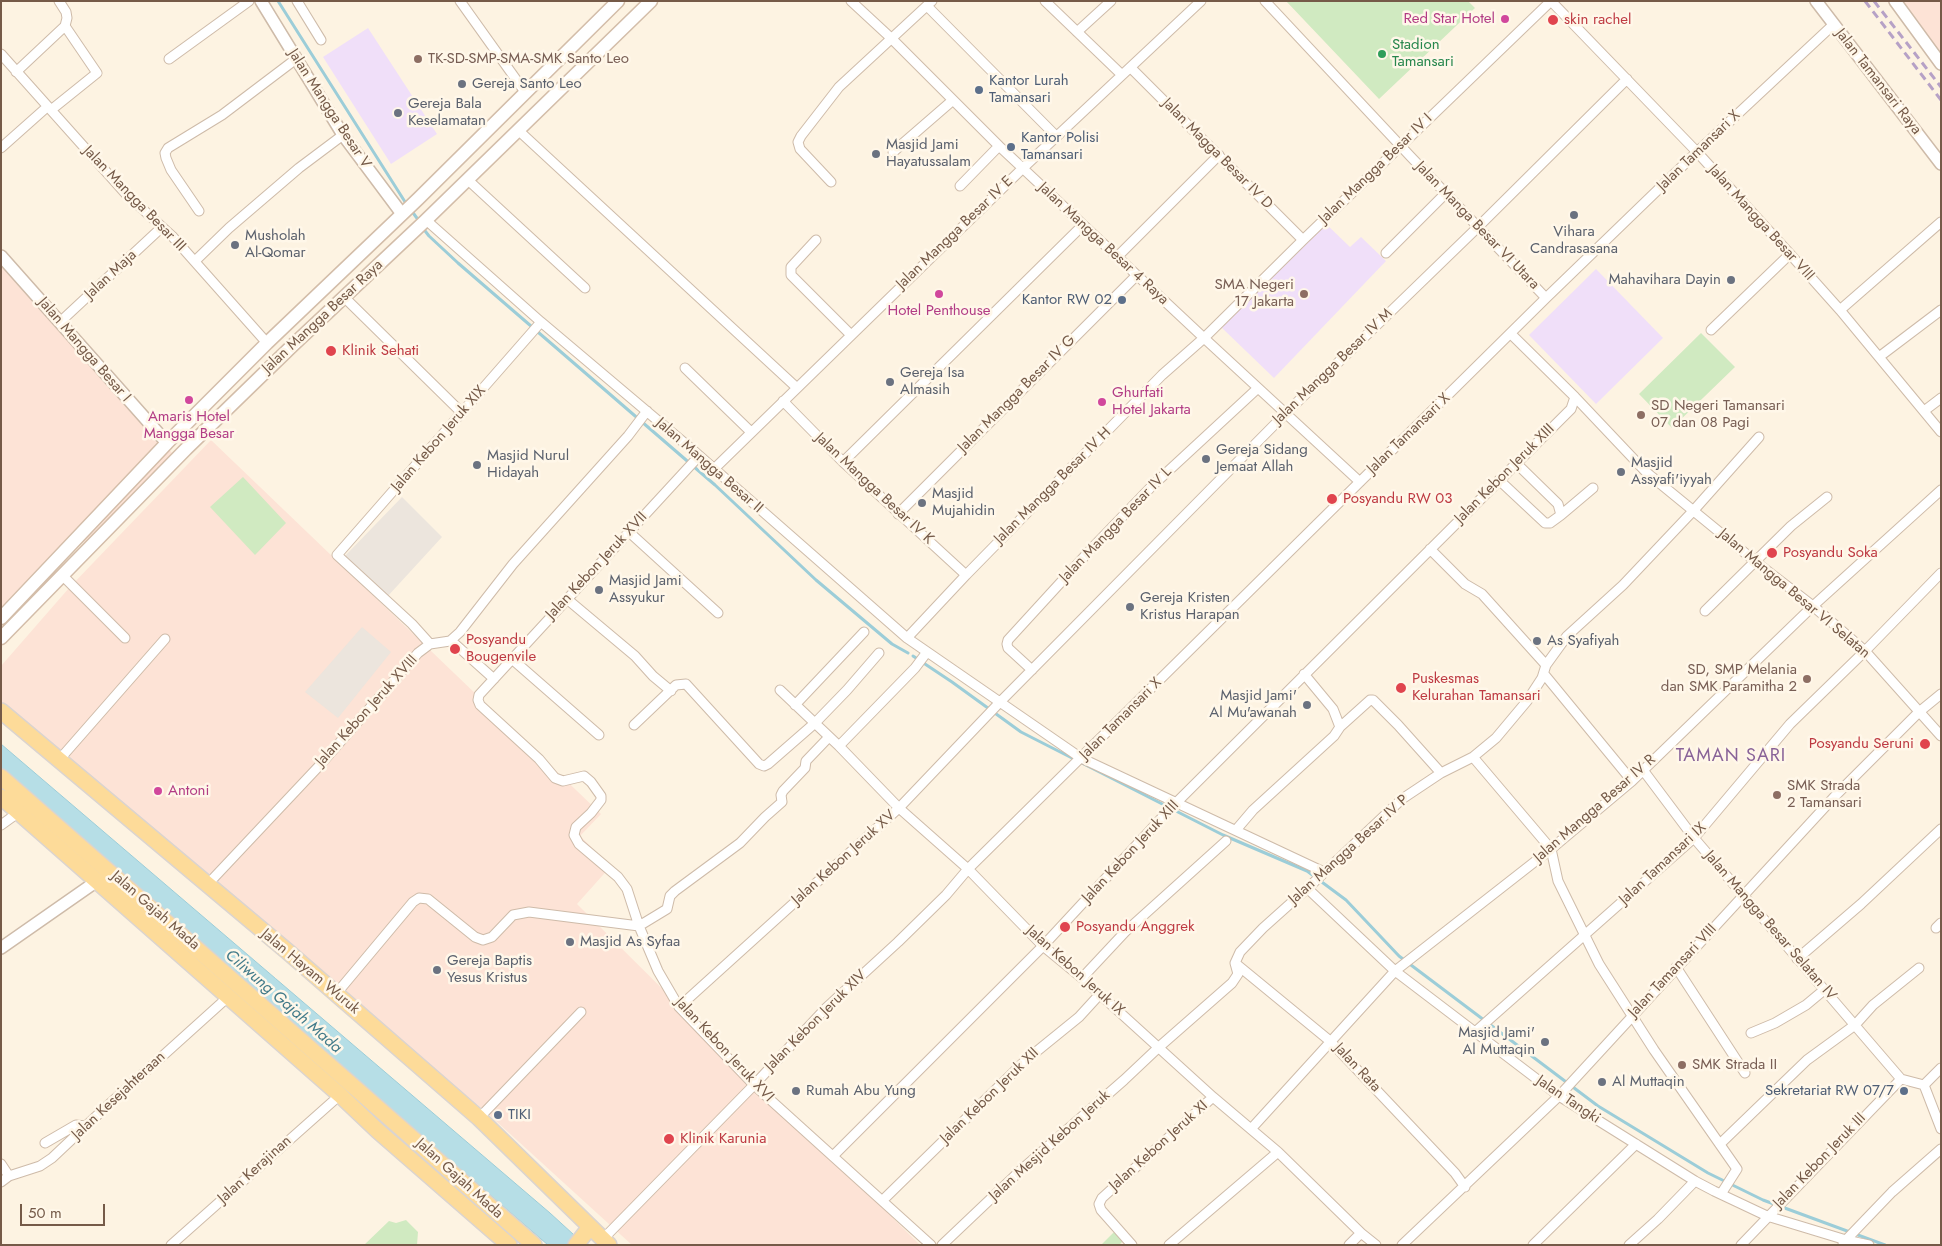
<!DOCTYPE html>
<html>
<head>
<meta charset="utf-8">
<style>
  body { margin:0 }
  #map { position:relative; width:1942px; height:1246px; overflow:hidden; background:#fdf3e2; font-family:Jost,sans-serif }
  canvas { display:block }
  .frame { position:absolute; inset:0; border:2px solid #755a48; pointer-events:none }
  .scale { position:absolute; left:20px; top:1204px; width:85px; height:22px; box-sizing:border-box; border:2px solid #755a48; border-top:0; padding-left:6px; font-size:15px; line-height:18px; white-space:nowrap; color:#755a48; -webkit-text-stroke:4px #fff7e9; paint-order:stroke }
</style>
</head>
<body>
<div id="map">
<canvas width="1942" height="1246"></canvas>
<div class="frame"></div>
<div class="scale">50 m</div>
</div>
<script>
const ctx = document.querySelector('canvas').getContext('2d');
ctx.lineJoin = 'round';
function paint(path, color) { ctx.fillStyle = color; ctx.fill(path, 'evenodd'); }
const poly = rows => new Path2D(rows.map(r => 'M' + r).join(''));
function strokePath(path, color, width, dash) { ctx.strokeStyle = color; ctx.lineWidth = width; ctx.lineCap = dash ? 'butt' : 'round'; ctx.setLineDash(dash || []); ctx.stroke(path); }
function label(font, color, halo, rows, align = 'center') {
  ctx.font = font + ' Jost,sans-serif'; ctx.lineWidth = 5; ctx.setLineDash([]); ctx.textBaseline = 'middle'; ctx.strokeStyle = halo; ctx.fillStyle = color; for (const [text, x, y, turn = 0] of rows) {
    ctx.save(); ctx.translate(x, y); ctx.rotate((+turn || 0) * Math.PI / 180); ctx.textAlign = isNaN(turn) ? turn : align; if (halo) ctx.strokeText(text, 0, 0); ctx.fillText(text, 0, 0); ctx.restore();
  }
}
paint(poly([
  [1894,1,1941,1,1941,65],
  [1,258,172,453,131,504,1,609],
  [211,440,601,814,580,836,611,866,577,904,920,1245,632,1245,485,1111,59,760,1,707,1,666,69,588]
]), '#fde3d6');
paint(poly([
  [402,497,442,537,387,597,343,558],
  [362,627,391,652,338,718,305,692]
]), '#ece5dd');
paint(poly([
  [368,28,437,134,391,164,323,57],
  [1323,221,1350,247,1361,237,1386,261,1274,378,1221,327],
  [1596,269,1663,338,1596,404,1529,335]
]), '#f0dff9');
paint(poly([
  [1286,1,1468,1,1475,8,1379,99],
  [1701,333,1735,367,1672,428,1639,394],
  [243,477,286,523,255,555,210,507],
  [406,1220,418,1232,417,1245,364,1245,389,1221,396,1223],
  [1114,1232,1123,1241,1119,1245,1101,1245]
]), '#d0eac1');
const water = poly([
  [1,744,550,1213,585,1245,548,1245,1,772,1,744]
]);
paint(water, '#b6dee6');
strokePath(water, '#9ccdd8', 1);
strokePath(poly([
  [278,1,407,205],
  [411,210,419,221],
  [422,227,429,236,458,263,715,485,816,580,892,644,908,653],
  [913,656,952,682,1021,732,1223,835,1307,871,1346,900,1399,956,1598,1106,1708,1173,1763,1200,1885,1245]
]), '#9ccdd8', 3);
const minor = poly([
  [297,1,321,40],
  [460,1,525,92],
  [851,1,891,38,999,146,1204,338,1360,482],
  [1045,1,1122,75],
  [1265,1,1411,157,1546,298],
  [1551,1,1697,152,1790,254,1840,310,1941,432],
  [927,6,1056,136],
  [1077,32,1111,1],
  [1,54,126,194,172,236,267,343],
  [169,59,249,1],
  [1131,68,1303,240],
  [16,72,65,26,67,18,66,12,59,1],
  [51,110,97,73,65,26],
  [518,130,796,387],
  [1,148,47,107],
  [893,152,953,100],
  [468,180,585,288],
  [831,182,800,149,798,142,801,136,839,87,932,1],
  [960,186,999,146],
  [199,211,171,170,166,158,165,153,168,148,222,115,296,59],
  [426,220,541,322,695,452,907,638,1081,758,1324,872],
  [816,240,791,267,791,275,851,335],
  [1386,253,1445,194],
  [1118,256,1219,155],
  [195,261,229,228,299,168,343,135],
  [344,297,462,413],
  [1840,310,1941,222],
  [60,322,161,228],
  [1711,330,1790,254],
  [1511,334,1575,397,1646,472,1756,562,1813,606,1865,651,1941,736],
  [1879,357,1941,310],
  [685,368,751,432],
  [783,401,843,462,966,575],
  [1924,411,1941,398],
  [699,456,479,695,478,700,480,705,539,759,555,778,563,781,584,776,591,782,601,796,601,800,591,813,576,827,574,835,579,844,618,877,627,889,639,926,658,971,679,1007,754,1085,931,1245],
  [843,462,1083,225],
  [714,469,1023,168,1201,1],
  [1499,480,1545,523,1550,523,1561,515,1558,504,1516,463],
  [898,514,1137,275],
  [1561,515,1593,488],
  [629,532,718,613],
  [1430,549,1465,584,1482,594,1546,665],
  [63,576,125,638],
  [567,599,635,656,653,676,671,691],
  [1705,611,1791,526,1827,497],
  [907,638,966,575,1162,375,1204,338,1303,240,1551,1],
  [450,641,455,644,494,679],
  [430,644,412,624,337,555,541,322],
  [512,659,599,735],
  [1032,670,1008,648,1007,644,1008,640,1094,546,1151,487,1258,388],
  [1304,674,1333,709,1340,727],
  [1544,674,1632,781],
  [780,690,839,746,899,808,968,869,1043,946,1082,978,1213,1097,1278,1152,1361,1233,1376,1245],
  [795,705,864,632],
  [634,725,676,685,686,684,759,764,764,766,768,764,815,723,847,690,879,653],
  [839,746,915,668,927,652],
  [1473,757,1551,849,1558,881,1599,964,1654,1050,1737,1169,1721,1194],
  [59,760,165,639],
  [1643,770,1694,838,1901,1079],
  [1,825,19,812],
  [1236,830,1253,810,1334,736,1340,727,1370,700,1373,700,1398,725,1441,773],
  [207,885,320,765,418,653,430,644,450,641,460,632,513,564,628,436,647,411],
  [1307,888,1395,971,1559,1096,1695,1181,1714,1191,1767,1216,1846,1240,1869,1245],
  [639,926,667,909,670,896,675,891,740,843,765,817,782,802,781,795,783,791,805,768,806,761,829,737],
  [1936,928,1941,923],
  [1797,959,1861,904,1941,829],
  [1235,963,1330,1041,1455,1173,1465,1187],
  [1676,967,1745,1073],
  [1082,978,1125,932,1226,841],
  [336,994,413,902,419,898,428,899,475,937,483,940,492,937,513,915,529,912,639,926],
  [679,1007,899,808,1001,701,1286,413,1478,227,1627,79],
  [1475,1032,1694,838,1790,724,1865,651,1941,573],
  [1751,1033,1775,1023,1806,1005,1824,990],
  [1901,1079,1924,1085],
  [1924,1085,1941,1129],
  [1924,1085,1941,1068],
  [479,1118,581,1012],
  [1251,1129,1395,971,1551,849,1632,781,1813,606,1941,490],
  [45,1143,76,1125,86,1126],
  [1720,1144,1807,1060,1855,1025,1873,1005,1919,968],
  [833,1156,1043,946,1169,810,1571,409,1575,397],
  [1,1164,9,1176],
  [1,1182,9,1176,40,1166,52,1158,106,1107,228,997],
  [883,1200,1026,1060,1079,1017,1100,994],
  [603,1239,754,1085,826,1008,898,942,946,895,968,869,1546,298,1697,152,1834,24],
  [1843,1243,1892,1192,1941,1149],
  [171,1245,340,1095],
  [942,1245,1020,1171,1124,1080,1159,1047,1232,983,1238,974,1235,963,1240,952,1263,928,1311,885,1402,799,1441,773,1473,757,1496,738,1527,701,1542,678,1546,665,1567,636,1623,585,1694,510,1759,437],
  [1132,1245,1101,1210,1099,1204,1102,1198,1213,1097],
  [1169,1245,1278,1152],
  [1349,1245,1361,1233],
  [1402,1245,1559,1096,1836,795,1919,712,1941,694],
  [1533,1245,1636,1144],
  [1629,1245,1658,1219,1695,1181],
  [1741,1245,1901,1079]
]);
const tertiary = poly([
  [261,1,343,135,402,214],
  [1816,1,1941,164],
  [1895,1,1941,64],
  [1,256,167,443],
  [1,948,97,881]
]);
const secondary = poly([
  [1,618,167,443,267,343,418,199,618,1],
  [1,638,186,449,292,346,425,221,651,1]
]);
const primary = poly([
  [1,711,287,951,479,1118,609,1245],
  [1,777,534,1245],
  [1,797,340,1095,378,1131,509,1245],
  [576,1245,590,1227]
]);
strokePath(minor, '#cebba9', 11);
strokePath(tertiary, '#cebba9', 14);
strokePath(secondary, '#d3bda9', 15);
strokePath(primary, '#dbd4cf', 18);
strokePath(minor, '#fff', 9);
strokePath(tertiary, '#fff', 11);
strokePath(secondary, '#fff', 12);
strokePath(primary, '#fddb99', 15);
strokePath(poly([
  [1865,1,1941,100],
  [1874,1,1941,87]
]), '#b6a1c6', 3, [8, 5]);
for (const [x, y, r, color] of [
  [1505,19,5,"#d1479c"],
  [1553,20,6,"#e0444e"],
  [1382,54,5,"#2e9e5b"],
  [418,59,5,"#8d6e63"],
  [462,84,5,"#6b7280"],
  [979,90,5,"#5c6f8a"],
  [398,113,5,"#6b7280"],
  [1011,147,5,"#5c6f8a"],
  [876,154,5,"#6b7280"],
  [1574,215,5,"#6b7280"],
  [235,245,5,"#6b7280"],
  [1731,280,5,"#6b7280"],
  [939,294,5,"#d1479c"],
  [1304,294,5,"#8d6e63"],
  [1122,300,5,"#5c6f8a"],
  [331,351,6,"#e0444e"],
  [890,382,5,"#6b7280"],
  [189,400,5,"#d1479c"],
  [1102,402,5,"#d1479c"],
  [1641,415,5,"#8d6e63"],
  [1206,459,5,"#6b7280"],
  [477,465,5,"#6b7280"],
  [1621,472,5,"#6b7280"],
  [1332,499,6,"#e0444e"],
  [922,503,5,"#6b7280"],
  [1772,553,6,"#e0444e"],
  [599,590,5,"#6b7280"],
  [1130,607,5,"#6b7280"],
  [1537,641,5,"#6b7280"],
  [455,649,6,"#e0444e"],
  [1807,679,5,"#8d6e63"],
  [1401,688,6,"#e0444e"],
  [1307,705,5,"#6b7280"],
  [1925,744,6,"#e0444e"],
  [158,791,5,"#d1479c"],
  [1777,795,5,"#8d6e63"],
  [1065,927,6,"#e0444e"],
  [570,942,5,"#6b7280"],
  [437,970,5,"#6b7280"],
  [1545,1042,5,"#6b7280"],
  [1682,1065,5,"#8d6e63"],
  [1602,1082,5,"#6b7280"],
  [796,1091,5,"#6b7280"],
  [1904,1091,5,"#5c6f8a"],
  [498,1115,5,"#5c6f8a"],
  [669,1139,6,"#e0444e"]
]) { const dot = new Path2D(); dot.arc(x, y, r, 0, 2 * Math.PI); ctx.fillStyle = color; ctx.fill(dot); strokePath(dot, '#fff7e9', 2); }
label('15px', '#b23c85', '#fff7e9', [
  ["Red Star Hotel",1495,19,"right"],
  ["Hotel Penthouse",939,311],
  ["Ghurfati",1112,393,"left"],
  ["Hotel Jakarta",1112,410,"left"],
  ["Amaris Hotel",189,417],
  ["Mangga Besar",189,434],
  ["Antoni",168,791,"left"]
]);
label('15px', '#be3a42', '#fff7e9', [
  ["skin rachel",1564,20],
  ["Klinik Sehati",342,351],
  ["Posyandu RW 03",1343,499],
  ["Posyandu Soka",1783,553],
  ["Posyandu",466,640],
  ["Bougenvile",466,657],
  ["Puskesmas",1412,679],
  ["Kelurahan Tamansari",1412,696],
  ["Posyandu Seruni",1914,744,"right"],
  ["Posyandu Anggrek",1076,927],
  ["Klinik Karunia",680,1139]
], 'left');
label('15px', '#27864d', '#fff7e9', [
  ["Stadion",1392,45],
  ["Tamansari",1392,62]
], 'left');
label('15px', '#785e54', '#fff7e9', [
  ["TK-SD-SMP-SMA-SMK Santo Leo",428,59],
  ["SMA Negeri",1294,285,"right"],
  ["17 Jakarta",1294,302,"right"],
  ["SD Negeri Tamansari",1651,406],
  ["07 dan 08 Pagi",1651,423],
  ["SD, SMP Melania",1797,670,"right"],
  ["dan SMK Paramitha 2",1797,687,"right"],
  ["SMK Strada",1787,786],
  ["2 Tamansari",1787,803],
  ["SMK Strada II",1692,1065]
], 'left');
label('15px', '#4e5e75', '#fff7e9', [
  ["Kantor Lurah",989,81],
  ["Tamansari",989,98],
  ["Kantor Polisi",1021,138],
  ["Tamansari",1021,155],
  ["Kantor RW 02",1112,300,"right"],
  ["Sekretariat RW 07/7",1894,1091,"right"],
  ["TIKI",508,1115]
], 'left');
label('15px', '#755a48', '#fff7e9', [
  ["Jalan Tamansari Raya",1878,82,52],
  ["Jalan Mangga Besar V",329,109,57],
  ["Jalan Tamansari X",1699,151,-44],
  ["Jalan Magga Besar IV D",1217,154,45],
  ["Jalan Mangga Besar IV I",1376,169,-44],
  ["Jalan Mangga Besar III",134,199,46],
  ["Jalan Mangga Besar VIII",1761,223,48],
  ["Jalan Manga Besar VI Utara",1477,226,46],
  ["Jalan Mangga Besar IV E",955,233,-44],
  ["Jalan Mangga Besar 4 Raya",1103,244,43],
  ["Jalan Maja",111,275,-43],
  ["Jalan Mangga Besar Raya",323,317,-43],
  ["Jalan Mangga Besar I",84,350,49],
  ["Jalan Mangga Besar IV M",1333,367,-44],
  ["Jalan Mangga Besar IV G",1017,394,-45],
  ["Jalan Tamansari X",1409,434,-44],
  ["Jalan Kebon Jeruk XIX",439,439,-49],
  ["Jalan Mangga Besar II",709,466,41],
  ["Jalan Kebon Jeruk XIII",1505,474,-45],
  ["Jalan Mangga Besar IV H",1053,486,-45],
  ["Jalan Mangga Besar IV K",874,489,43],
  ["Jalan Mangga Besar IV L",1116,525,-46],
  ["Jalan Kebon Jeruk XVII",597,566,-47],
  ["Jalan Mangga Besar VI Selatan",1794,594,40],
  ["Jalan Kebon Jeruk XVIII",367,711,-48],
  ["Jalan Tamansari X",1121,719,-45],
  ["Jalan Mangga Besar IV R",1595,809,-41],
  ["Jalan Mangga Besar IV P",1349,850,-42],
  ["Jalan Kebon Jeruk XIII",1131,852,-47],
  ["Jalan Kebon Jeruk XV",844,858,-42],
  ["Jalan Tamansari IX",1663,864,-43],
  ["Jalan Gajah Mada",155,911,41],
  ["Jalan Mangga Besar Selatan IV",1770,926,49],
  ["Jalan Kebon Jeruk IX",1075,971,42],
  ["Jalan Tamansari VIII",1673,971,-47],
  ["Jalan Hayam Wuruk",310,972,40],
  ["Jalan Kebon Jeruk XIV",816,1021,-45],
  ["Jalan Kebon Jeruk XVI",724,1050,47],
  ["Jalan Rata",1357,1068,47],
  ["Jalan Kesejahteraan",119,1096,-43],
  ["Jalan Kebon Jeruk XII",990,1096,-44],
  ["Jalan Tangki",1568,1100,34],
  ["Jalan Mesjid Kebon Jeruk",1050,1146,-42],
  ["Jalan Kebon Jeruk XI",1159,1146,-42],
  ["Jalan Kebon Jeruk III",1820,1161,-46],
  ["Jalan Kerajinan",255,1170,-42],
  ["Jalan Gajah Mada",459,1179,42]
]);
label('15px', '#5b616d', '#fff7e9', [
  ["Gereja Santo Leo",472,84],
  ["Gereja Bala",408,104],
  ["Keselamatan",408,121],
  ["Masjid Jami",886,145],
  ["Hayatussalam",886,162],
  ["Vihara",1574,232,"center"],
  ["Candrasasana",1574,249,"center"],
  ["Musholah",245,236],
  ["Al-Qomar",245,253],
  ["Mahavihara Dayin",1721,280,"right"],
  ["Gereja Isa",900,373],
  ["Almasih",900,390],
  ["Gereja Sidang",1216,450],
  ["Jemaat Allah",1216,467],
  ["Masjid Nurul",487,456],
  ["Hidayah",487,473],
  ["Masjid",1631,463],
  ["Assyafi'iyyah",1631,480],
  ["Masjid",932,494],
  ["Mujahidin",932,511],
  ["Masjid Jami",609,581],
  ["Assyukur",609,598],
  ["Gereja Kristen",1140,598],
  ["Kristus Harapan",1140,615],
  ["As Syafiyah",1547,641],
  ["Masjid Jami'",1297,696,"right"],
  ["Al Mu'awanah",1297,713,"right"],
  ["Masjid As Syfaa",580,942],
  ["Gereja Baptis",447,961],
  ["Yesus Kristus",447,978],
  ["Masjid Jami'",1535,1033,"right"],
  ["Al Muttaqin",1535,1050,"right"],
  ["Al Muttaqin",1612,1082],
  ["Rumah Abu Yung",806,1091]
], 'left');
label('italic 16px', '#417a89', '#fff7e9', [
  ["Ciliwung Gajah Mada",283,1002,41]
]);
ctx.letterSpacing = '1px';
label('18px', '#896398', '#fff7e9', [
  ["TAMAN SARI",1731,757]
]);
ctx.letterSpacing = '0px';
</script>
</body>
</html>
